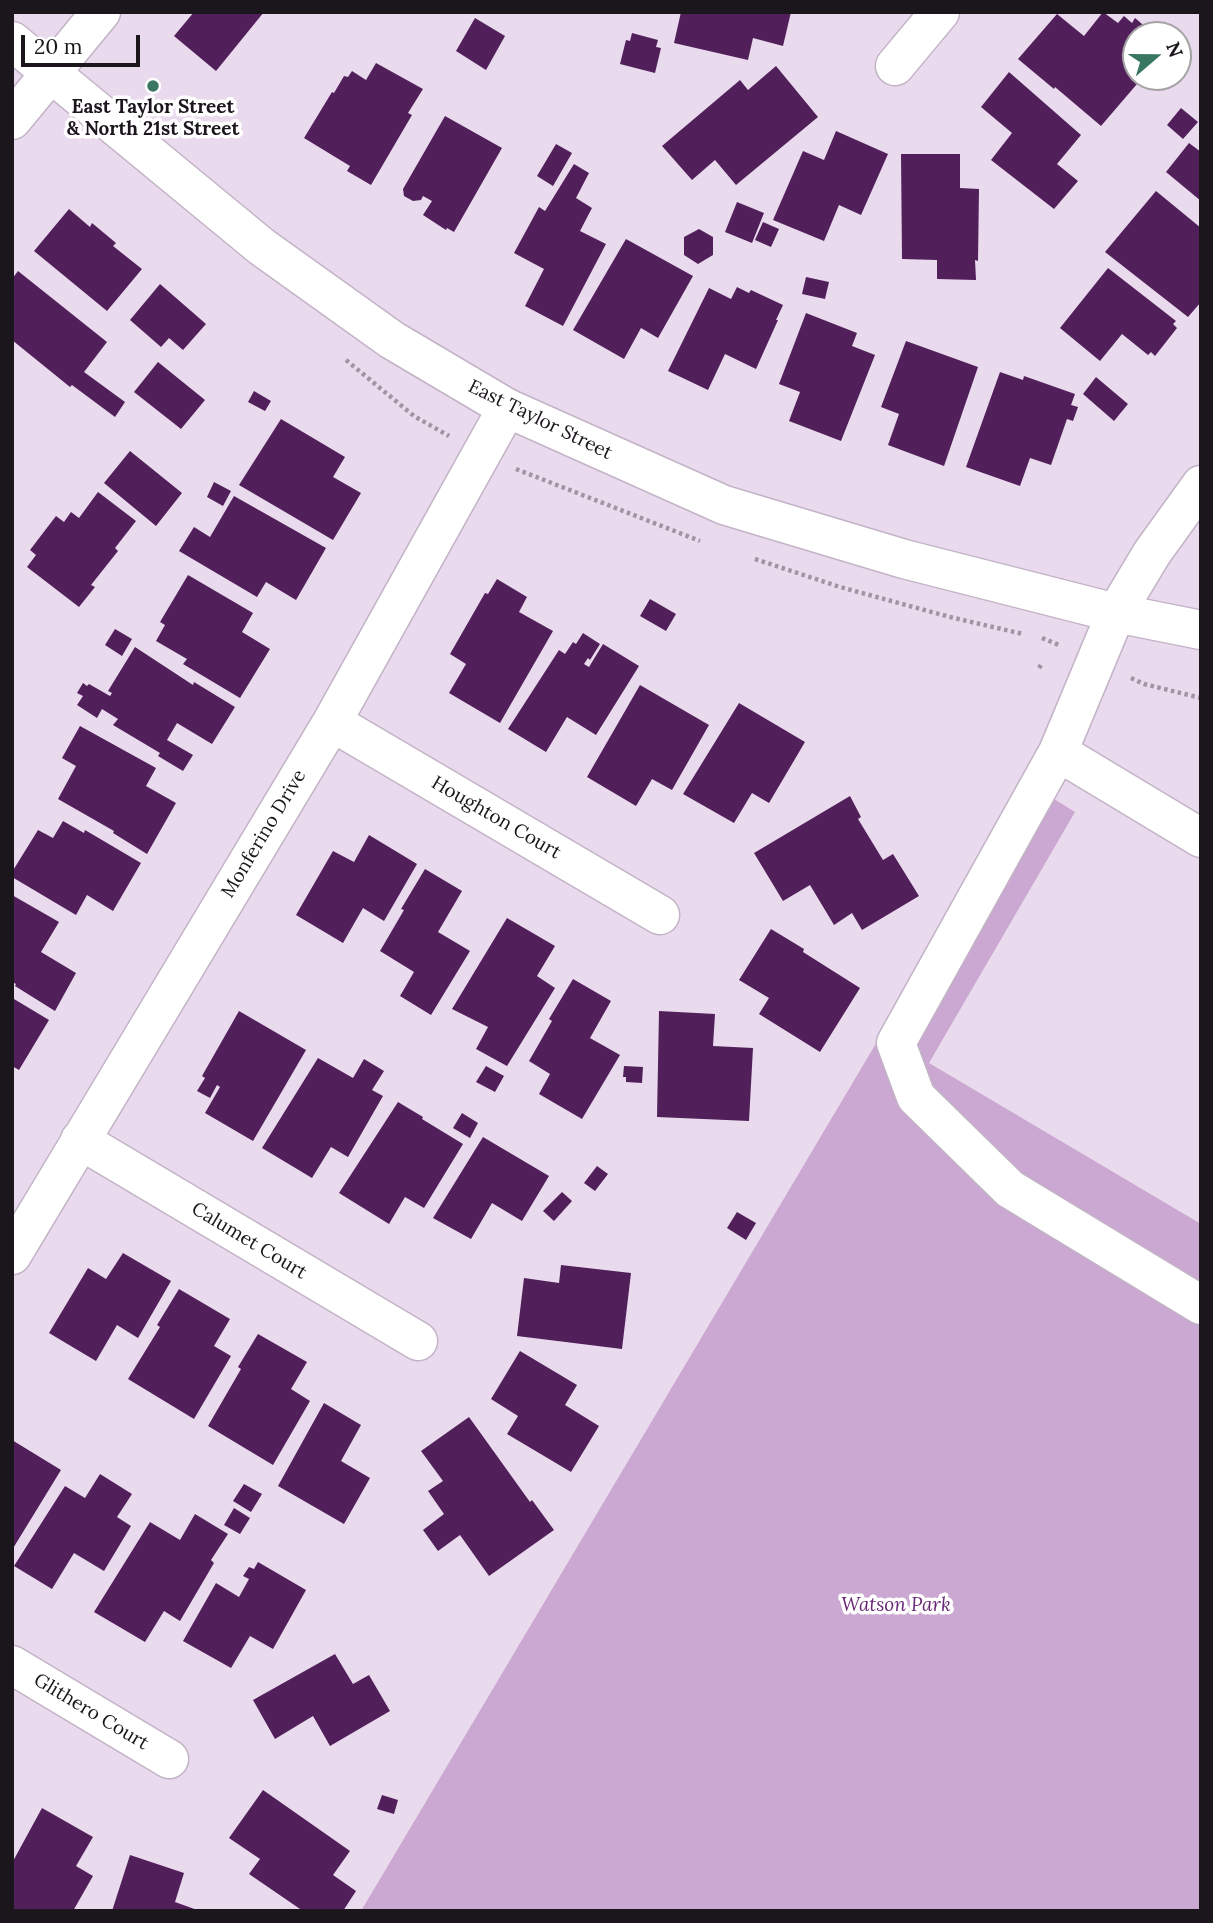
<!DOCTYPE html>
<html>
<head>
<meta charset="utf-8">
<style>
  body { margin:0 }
  #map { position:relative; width:1213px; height:1923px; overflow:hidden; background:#eadaed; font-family:Lora,serif }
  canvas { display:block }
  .frame { position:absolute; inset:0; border:14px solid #1b161c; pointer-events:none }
  .north { position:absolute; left:1122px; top:21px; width:70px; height:70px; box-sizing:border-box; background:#fff; border:2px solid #a4a2a4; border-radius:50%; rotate:70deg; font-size:19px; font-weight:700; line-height:28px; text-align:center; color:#1b161c }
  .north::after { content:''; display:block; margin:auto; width:24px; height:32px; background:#397763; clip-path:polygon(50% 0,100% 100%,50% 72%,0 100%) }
  .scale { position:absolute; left:21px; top:35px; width:119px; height:32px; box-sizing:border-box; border:4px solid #1b161c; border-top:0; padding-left:9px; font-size:21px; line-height:24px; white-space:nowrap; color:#1b161c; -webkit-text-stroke:5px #fff; paint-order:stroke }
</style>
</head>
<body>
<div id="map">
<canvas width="1213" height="1923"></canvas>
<div class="frame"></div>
<div class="north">N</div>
<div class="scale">20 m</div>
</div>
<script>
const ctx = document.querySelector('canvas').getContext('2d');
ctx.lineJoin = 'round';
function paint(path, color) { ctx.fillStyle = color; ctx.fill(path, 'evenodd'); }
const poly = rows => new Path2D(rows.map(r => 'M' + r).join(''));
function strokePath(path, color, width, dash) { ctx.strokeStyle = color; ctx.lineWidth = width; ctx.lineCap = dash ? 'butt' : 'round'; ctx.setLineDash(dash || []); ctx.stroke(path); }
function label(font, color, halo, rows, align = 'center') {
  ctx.font = font + ' Lora,serif'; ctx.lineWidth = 7; ctx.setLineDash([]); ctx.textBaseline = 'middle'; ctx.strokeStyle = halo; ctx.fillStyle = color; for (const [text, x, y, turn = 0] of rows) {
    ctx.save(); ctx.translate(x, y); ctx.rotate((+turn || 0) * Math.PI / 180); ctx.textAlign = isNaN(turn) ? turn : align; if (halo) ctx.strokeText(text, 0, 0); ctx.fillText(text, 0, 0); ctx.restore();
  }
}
paint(poly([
  [1030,784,1075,812,929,1063,1201,1224,1201,1911,361,1911]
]), '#caa8d1');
paint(poly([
  [194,12,264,12,216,71,174,36],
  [681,12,791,12,783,46,753,38,748,60,674,43],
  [1103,12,1118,23,1124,16,1132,23,1135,18,1155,35,1136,35,1136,77,1143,77,1101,126,1055,87,1054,89,1018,59,1057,14,1084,36],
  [475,18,505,36,486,70,456,51],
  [632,33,658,40,656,47,661,48,655,73,620,64,626,40,630,41],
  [376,63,423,89,408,113,412,115,371,185,347,171,350,166,304,138,332,92,334,93,344,76,348,77,352,71,366,80],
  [776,66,818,117,736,185,715,160,692,180,662,146,740,80,748,90],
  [1009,72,1081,135,1057,164,1078,181,1054,209,991,160,1012,133,981,107],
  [1181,108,1198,122,1183,139,1167,125],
  [445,116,502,148,454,232,447,228,446,230,423,215,432,201,423,196,421,200,413,201,404,196,403,189],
  [836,131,888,154,861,215,839,205,824,241,773,220,803,151,824,160],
  [1189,143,1201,152,1201,201,1166,172],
  [556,144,572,153,553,186,537,176],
  [901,154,960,154,960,188,979,189,978,261,975,260,976,280,937,279,937,260,902,259],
  [574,164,589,173,576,198,592,208,580,231,606,244,563,326,525,306,544,269,514,253,539,207,545,211],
  [1156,191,1201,228,1201,302,1188,317,1105,252],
  [737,202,764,213,752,243,725,232],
  [69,209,90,227,92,223,116,243,113,246,142,269,107,311,34,251],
  [763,222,779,229,771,247,755,240],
  [699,229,713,237,713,255,698,264,684,255,684,237],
  [626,239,693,276,658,338,641,328,624,359,573,330],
  [1108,268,1176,321,1173,324,1177,328,1155,356,1151,352,1148,355,1122,334,1100,361,1060,328],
  [18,271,107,342,84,372,125,402,115,417,72,385,70,387,12,340,12,279],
  [806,277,829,282,825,299,802,294],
  [160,284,206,324,183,350,169,338,161,347,130,320],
  [737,287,749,293,751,290,783,305,776,320,778,320,756,369,725,354,708,390,668,371,709,288,731,299],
  [806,313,857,333,852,346,875,355,841,441,789,421,800,392,779,384],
  [906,341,978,367,944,466,888,445,899,414,881,407],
  [158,362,205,400,181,429,134,392],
  [1000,372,1023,380,1024,376,1075,394,1071,405,1078,407,1073,421,1067,419,1051,465,1030,458,1020,486,966,467],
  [1096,377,1128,404,1114,421,1083,394],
  [254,391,271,401,265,411,248,402],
  [281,419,345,457,333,477,361,493,333,540,239,485],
  [130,451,182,493,156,526,104,483],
  [214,482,231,491,223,506,207,497],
  [98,492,136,521,115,548,118,551,91,585,95,587,79,607,27,567,36,555,30,550,56,516,64,522,71,512,79,518],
  [234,496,326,548,296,600,266,582,257,597,179,551,194,527,210,537],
  [188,575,253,613,242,632,270,649,240,698,183,664,187,659,156,641,165,625,160,622],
  [497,579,527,597,519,612,553,631,500,723,449,693,466,664,450,654,485,593,488,594],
  [650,599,676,614,666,631,640,616],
  [115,629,132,639,122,656,105,645],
  [583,633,600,644,590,660,588,658,584,664,589,667,603,644,639,666,596,735,567,717,546,752,508,729,559,650,565,654,573,642,576,644],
  [135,647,193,685,194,682,235,707,212,744,177,723,167,740,193,755,183,771,158,756,160,753,113,725,118,719,102,709,97,718,77,705,83,696,77,693,83,683,87,686,89,684,110,696,112,693,108,691],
  [640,685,709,725,672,790,652,779,636,806,587,777],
  [739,703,805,742,769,803,752,793,734,823,683,794],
  [80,726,156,768,146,786,176,803,147,854,113,833,114,831,58,799,76,766,62,758],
  [850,796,861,817,858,819,883,860,893,854,919,896,862,930,852,913,834,925,810,885,783,901,754,853],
  [63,821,84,833,85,830,141,863,113,911,87,895,76,915,12,877,12,872,38,830,53,838],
  [369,835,417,864,384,921,363,908,343,943,296,915,333,851,354,862],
  [425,869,462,891,438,932,470,951,431,1015,400,996,414,972,380,951,404,910,401,909],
  [12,895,59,922,41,952,76,973,55,1011,15,986,16,984,12,982],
  [507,918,555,946,537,976,555,988,507,1066,476,1049,488,1027,452,1009],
  [771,929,804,949,803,952,860,988,820,1052,759,1014,769,998,739,980],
  [573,979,611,1001,590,1038,620,1055,582,1119,539,1094,550,1074,529,1061,552,1021,549,1019],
  [14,999,49,1020,19,1070,12,1066,12,1003],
  [239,1011,306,1050,253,1141,205,1113,220,1087,217,1085,210,1098,197,1091,205,1078,202,1076],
  [659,1011,715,1014,713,1046,753,1048,749,1121,657,1117],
  [318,1058,353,1078,364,1059,384,1071,372,1090,383,1096,348,1157,331,1147,312,1178,262,1148],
  [486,1066,504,1076,495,1092,476,1082],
  [624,1066,643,1067,642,1083,626,1082,626,1077,623,1077],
  [398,1102,423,1117,422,1119,463,1144,424,1208,405,1197,389,1224,339,1193],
  [462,1113,478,1123,470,1138,453,1128],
  [483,1137,549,1176,522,1221,492,1203,471,1239,433,1218],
  [597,1166,608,1174,595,1191,584,1183],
  [562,1192,572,1201,554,1221,543,1211],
  [737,1212,756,1223,746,1240,727,1228],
  [123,1253,171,1281,138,1338,117,1325,96,1361,49,1333,88,1268,106,1279],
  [561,1265,631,1273,622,1349,517,1336,524,1278,559,1283],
  [179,1289,230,1319,214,1346,231,1356,194,1419,128,1379,160,1327,157,1325],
  [258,1334,307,1362,291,1389,310,1401,273,1465,208,1426,241,1369,238,1367],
  [520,1351,577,1385,565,1405,599,1426,571,1472,507,1434,518,1416,491,1399],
  [324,1403,361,1425,341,1461,370,1478,344,1524,278,1486],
  [469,1417,530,1502,532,1500,554,1530,489,1576,460,1535,438,1551,423,1530,444,1514,428,1491,443,1481,421,1451],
  [12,1440,61,1470,12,1550],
  [100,1474,132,1494,117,1517,131,1526,104,1571,74,1553,52,1589,14,1566,65,1486,85,1498],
  [244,1484,262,1494,251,1512,233,1501],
  [234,1508,250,1518,240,1534,224,1525],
  [195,1514,228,1534,211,1560,214,1563,180,1621,164,1611,145,1642,94,1612,150,1522,180,1540],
  [258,1562,306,1590,273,1649,250,1636,231,1668,183,1641,216,1583,239,1597,249,1579,243,1576,249,1567,254,1569],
  [335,1654,353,1684,369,1675,390,1711,330,1746,313,1716,275,1739,253,1700],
  [263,1790,350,1851,333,1875,356,1891,343,1911,303,1911,249,1874,260,1859,229,1838],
  [382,1795,398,1800,394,1814,377,1809],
  [42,1808,93,1837,76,1866,93,1876,73,1911,12,1911,12,1863],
  [130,1855,184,1873,175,1902,200,1911,112,1911]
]), '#51205b');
const minor = poly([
  [895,66,940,12],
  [12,120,101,12],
  [1201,485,1152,553,1116,613,1058,752,1201,838],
  [332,722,660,915],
  [1058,752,896,1043,916,1097,1010,1189,1201,1305],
  [80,1140,418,1341],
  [12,1255,332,722,507,408],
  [12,1665,169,1759]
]);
const major = poly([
  [12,41,262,247,392,340,507,408,724,505,904,559,1116,613,1201,630]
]);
strokePath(minor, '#c3b3c6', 41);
strokePath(major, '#c3b3c6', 41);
strokePath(poly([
  [346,360,414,416,449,436],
  [516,469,700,541],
  [755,559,840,587,950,617,1023,634],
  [1042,638,1059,645],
  [1039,668,1041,665],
  [1131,678,1144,684,1201,698]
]), '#a094a2', 4.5, [3.5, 3.5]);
strokePath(minor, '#fff', 38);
strokePath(major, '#fff', 38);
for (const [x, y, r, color] of [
  [153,86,7,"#397763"]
]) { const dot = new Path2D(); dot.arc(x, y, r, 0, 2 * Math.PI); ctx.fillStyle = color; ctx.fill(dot); strokePath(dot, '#fff', 2.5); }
label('bold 19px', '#1b161c', '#fff', [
  ["East Taylor Street",153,108],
  ["& North 21st Street",153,130]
]);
label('19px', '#1b161c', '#fff', [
  ["East Taylor Street",540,420,26],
  ["Houghton Court",496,818,30],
  ["Monferino Drive",264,834,-59],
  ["Calumet Court",249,1241,31],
  ["Glithero Court",91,1712,31]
]);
label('italic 19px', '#682676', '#fff', [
  ["Watson Park",896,1606]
]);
</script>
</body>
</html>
